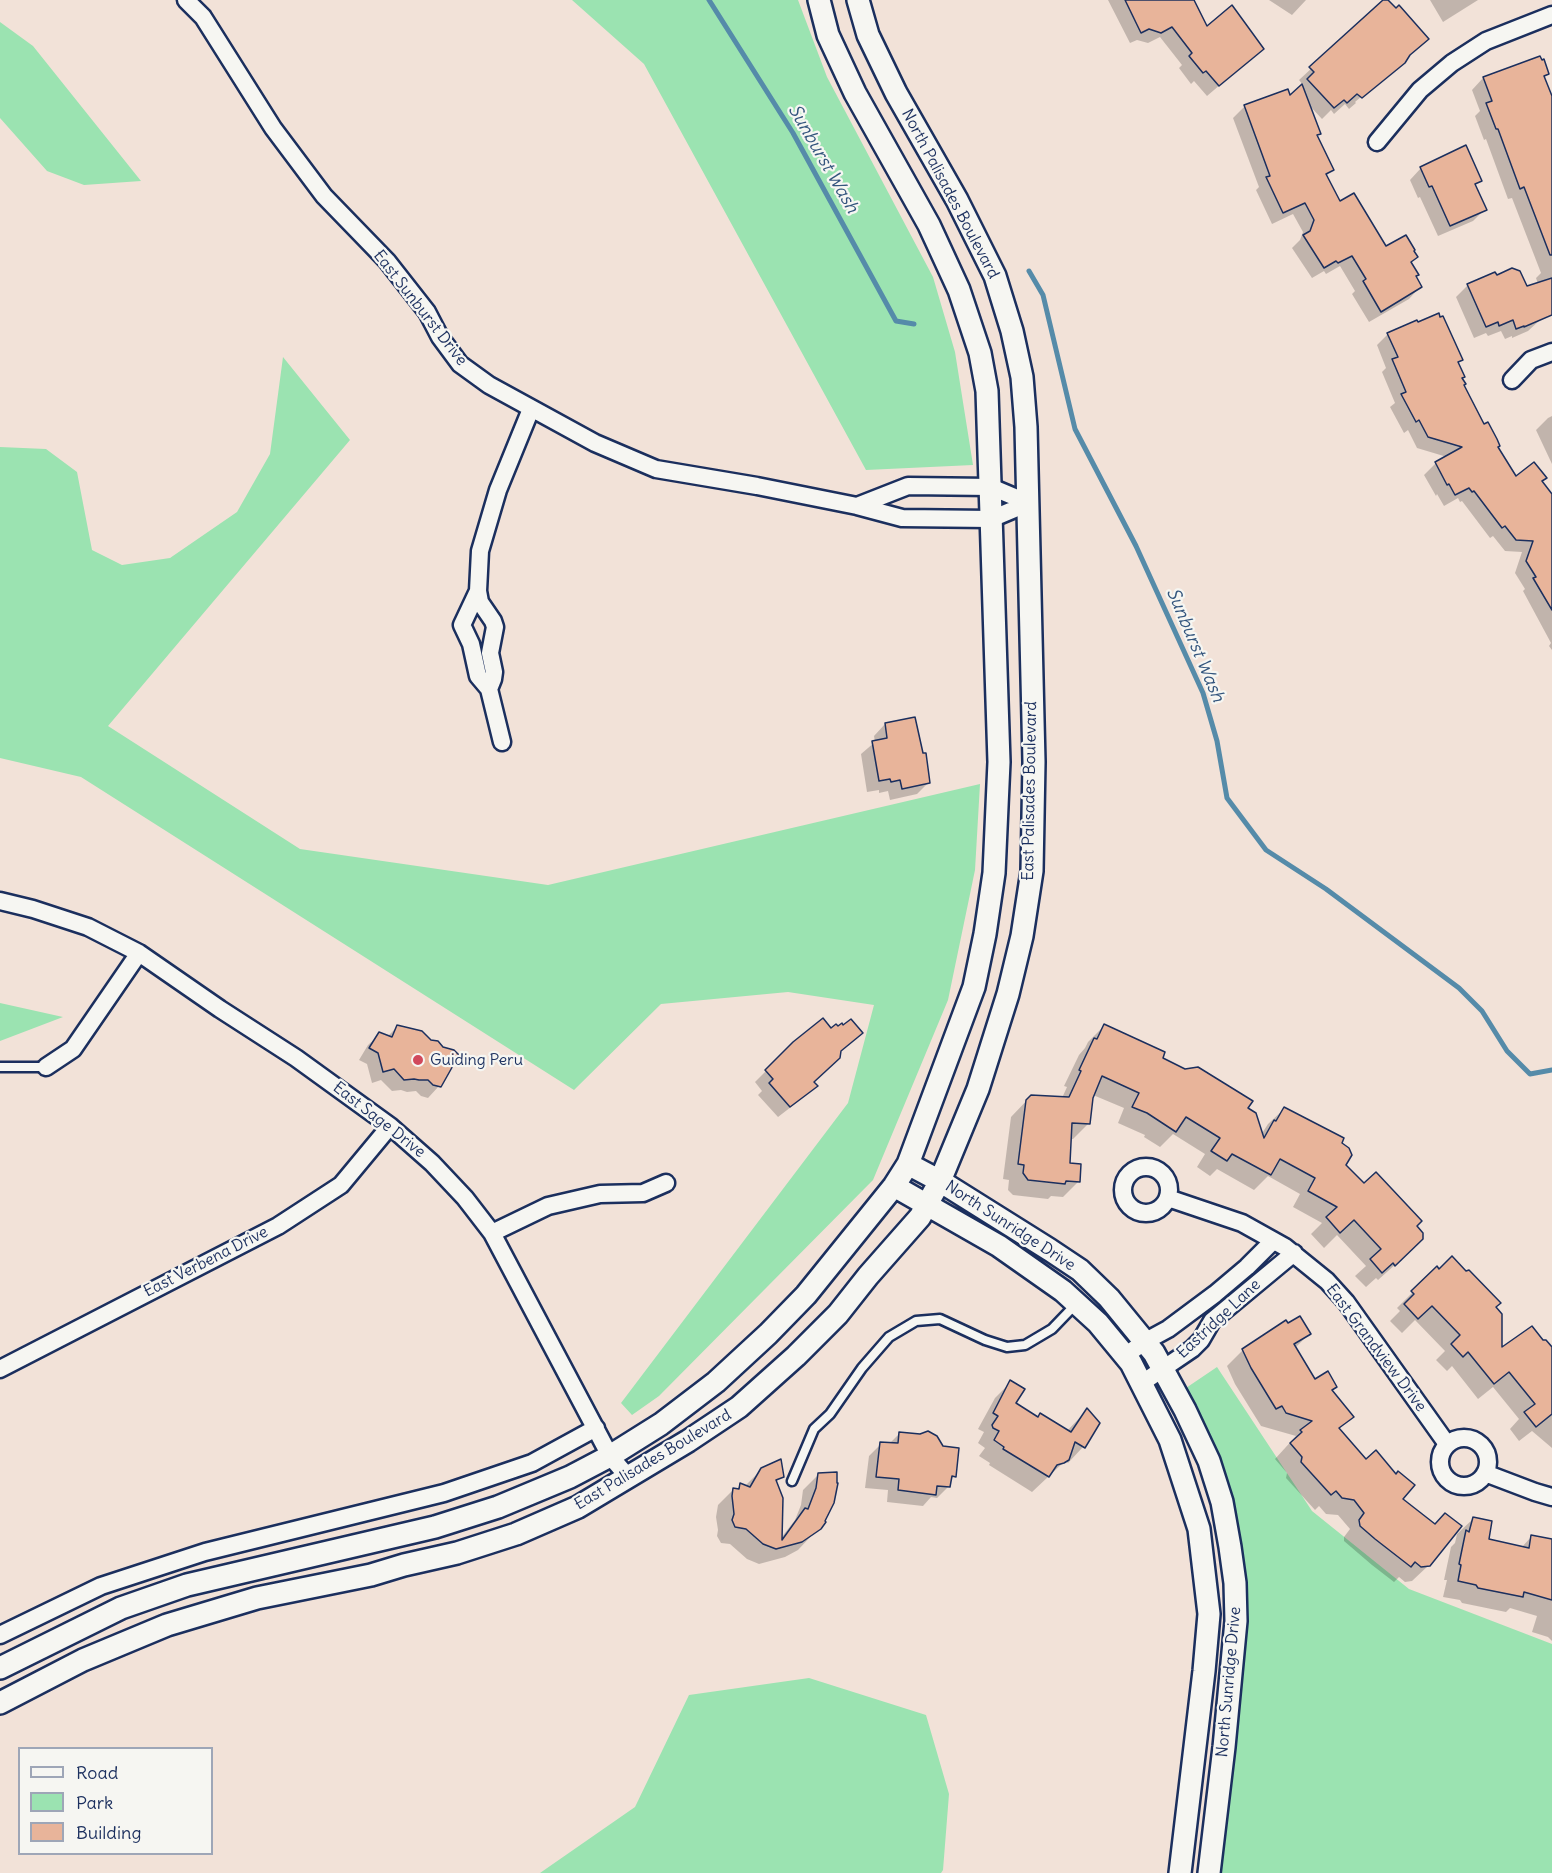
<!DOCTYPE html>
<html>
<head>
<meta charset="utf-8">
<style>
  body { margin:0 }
  #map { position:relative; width:1552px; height:1873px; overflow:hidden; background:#f2e2d8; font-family:Delius,sans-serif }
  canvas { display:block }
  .legend { position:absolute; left:18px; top:1747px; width:195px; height:108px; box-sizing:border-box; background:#f6f6f2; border:2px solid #9ea6b7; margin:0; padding:8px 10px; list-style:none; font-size:18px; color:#1b2f5e }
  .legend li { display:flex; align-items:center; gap:12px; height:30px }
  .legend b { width:30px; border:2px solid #9ea6b7 }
</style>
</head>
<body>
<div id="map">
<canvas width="1552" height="1873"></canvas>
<ul class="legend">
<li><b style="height:8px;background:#f6f6f2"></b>Road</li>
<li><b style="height:16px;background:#9be3b1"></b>Park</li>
<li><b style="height:16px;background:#e8b49a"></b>Building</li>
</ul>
</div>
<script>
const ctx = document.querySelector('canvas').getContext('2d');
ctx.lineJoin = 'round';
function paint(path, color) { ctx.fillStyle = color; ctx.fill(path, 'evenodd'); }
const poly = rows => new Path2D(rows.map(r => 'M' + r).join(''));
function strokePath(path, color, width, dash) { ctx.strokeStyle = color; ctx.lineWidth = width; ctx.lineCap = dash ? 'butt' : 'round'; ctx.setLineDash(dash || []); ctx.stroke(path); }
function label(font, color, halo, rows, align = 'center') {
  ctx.font = font + ' Delius,sans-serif'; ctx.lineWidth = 4.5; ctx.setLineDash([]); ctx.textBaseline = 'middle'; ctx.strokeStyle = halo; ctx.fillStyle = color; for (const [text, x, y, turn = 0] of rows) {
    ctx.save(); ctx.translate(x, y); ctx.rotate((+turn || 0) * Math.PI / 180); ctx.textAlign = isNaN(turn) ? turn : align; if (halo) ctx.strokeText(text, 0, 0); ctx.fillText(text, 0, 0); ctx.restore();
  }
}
paint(poly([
  [572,0,798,0,827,77,933,277,955,352,973,465,866,470,644,64],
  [0,22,33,46,141,181,84,185,47,171,0,118],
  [283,357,350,440,108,726,300,849,548,885,980,784,975,870,948,1000,873,1180,659,1396,632,1415,621,1403,848,1103,874,1005,788,992,661,1004,574,1090,81,777,0,758,0,447,46,449,77,472,92,550,122,565,170,558,237,512,270,454],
  [0,1003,63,1017,0,1041],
  [1217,1367,1312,1511,1409,1589,1552,1644,1552,1873,1217,1873,1243,1620,1183,1390],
  [809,1678,926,1715,949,1794,943,1870,941,1873,540,1873,635,1807,689,1695]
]), '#9be3b1');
paint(poly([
  [1108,0,1193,0,1207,28,1262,49,1207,96,1194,81,1191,84,1179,68,1182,65,1160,37,1148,43,1137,40,1130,43],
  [1269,0,1306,0,1292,15],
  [1385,0,1386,0,1407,58,1355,102,1356,103,1349,109,1345,104,1334,114,1331,110,1322,119,1309,105,1319,133,1316,136,1332,170,1326,176,1339,203,1386,248,1410,263,1414,277,1420,287,1409,299,1369,322,1352,294,1355,291,1340,266,1326,274,1324,271,1312,278,1292,248,1300,240,1303,232,1293,214,1272,224,1256,190,1259,187,1233,118,1245,106,1290,98,1303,85,1299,80],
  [1430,0,1478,0,1443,22],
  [1547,74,1544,78,1552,101,1552,311,1540,320,1528,331,1512,338,1512,336,1505,339,1501,331,1488,336,1486,333,1474,338,1456,297,1468,285,1495,274,1496,277,1526,288,1538,284,1536,278,1541,273,1512,198,1508,199,1486,139,1484,140,1475,116,1480,111,1472,90,1483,78],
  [1421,168,1480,181,1474,186,1485,209,1473,221,1438,236,1420,197,1418,198,1410,180],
  [1388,334,1461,359,1457,363,1463,385,1515,478,1541,481,1552,497,1552,650,1549,646,1551,643,1523,591,1525,589,1515,573,1522,552,1505,551,1493,536,1490,538,1462,501,1460,502,1458,498,1444,506,1437,494,1436,496,1424,475,1436,463,1447,457,1417,448,1408,430,1404,433,1390,407,1395,403,1382,372,1386,368,1377,345],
  [1552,416,1552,464,1536,430,1548,418],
  [885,724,929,782,917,794,890,800,888,791,879,793,879,790,867,792,861,754,875,742,874,736],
  [1104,1026,1246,1108,1261,1135,1268,1124,1284,1109,1340,1144,1344,1165,1364,1185,1415,1226,1406,1255,1378,1280,1376,1278,1366,1287,1355,1276,1366,1266,1337,1235,1324,1248,1311,1234,1322,1223,1293,1207,1300,1194,1268,1176,1254,1190,1217,1169,1210,1176,1197,1167,1205,1154,1173,1134,1160,1147,1144,1137,1145,1135,1118,1123,1124,1108,1093,1095,1089,1123,1073,1139,1070,1139,1068,1164,1079,1181,1063,1197,1051,1196,1048,1199,1013,1195,1008,1190,1009,1180,1003,1179,1011,1117,1031,1096,1062,1098,1067,1087,1064,1086,1079,1055,1085,1048,1088,1042],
  [397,1027,443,1048,439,1086,428,1098,421,1096,416,1091,407,1092,401,1090,392,1091,381,1080,372,1083,367,1064,359,1060,368,1045,380,1034,387,1037],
  [794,1043,839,1052,812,1082,816,1086,804,1097,778,1117,758,1095,762,1091,755,1082],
  [1437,1268,1494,1307,1500,1350,1543,1341,1552,1349,1552,1448,1532,1431,1519,1441,1510,1429,1519,1419,1493,1387,1478,1399,1452,1366,1447,1371,1436,1360,1445,1351,1415,1320,1402,1333,1390,1321,1400,1311,1397,1308],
  [1309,1334,1295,1348,1314,1381,1331,1391,1352,1416,1338,1430,1401,1500,1429,1565,1412,1581,1405,1582,1399,1577,1394,1582,1372,1565,1344,1541,1344,1537,1350,1529,1338,1515,1326,1514,1319,1506,1315,1510,1286,1478,1287,1473,1275,1459,1296,1436,1261,1426,1235,1384,1227,1366,1243,1350],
  [1011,1382,1014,1403,1037,1418,1067,1431,1087,1410,1098,1423,1083,1447,1068,1463,1065,1461,1032,1492,989,1465,990,1463,979,1456,985,1448,978,1443,984,1432,978,1429,995,1398],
  [900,1433,954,1476,950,1481,949,1486,937,1498,931,1497,923,1506,887,1502,888,1490,865,1488,869,1456,881,1444,889,1444],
  [762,1469,782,1476,775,1483,781,1538,795,1520,801,1505,803,1490,818,1475,814,1533,798,1550,785,1557,759,1564,747,1559,730,1544,721,1543,717,1536,718,1530,716,1517,718,1505,734,1489,736,1490,740,1485,745,1486],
  [1473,1519,1487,1541,1521,1548,1532,1536,1552,1551,1552,1641,1548,1637,1532,1632,1537,1616,1510,1608,1506,1612,1462,1603,1460,1600,1443,1597,1447,1580,1444,1580,1451,1547,1455,1543,1457,1534]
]), '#0003');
strokePath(poly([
  [709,0,793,133,896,321,914,324],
  [1029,271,1043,295,1075,429,1136,546,1203,693,1217,741,1227,798,1266,850,1326,889,1459,988,1482,1011,1507,1051,1530,1074,1552,1070]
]), '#558ba9', 5);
const building = poly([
  [1125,0,1194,0,1207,26,1232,5,1264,49,1219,86,1206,71,1203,73,1189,56,1192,53,1172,27,1161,33,1149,29,1141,33,1125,0],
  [1383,0,1388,0,1396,8,1399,5,1429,39,1410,55,1405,63,1362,98,1357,94,1347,103,1344,100,1334,108,1307,79,1314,72,1309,67,1383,0],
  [1540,56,1542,60,1544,59,1549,74,1544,76,1552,96,1552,255,1550,255,1524,187,1520,189,1498,129,1496,129,1486,103,1492,101,1483,77,1540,56],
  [1302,84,1321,134,1317,135,1334,170,1326,174,1340,201,1354,193,1386,246,1406,235,1415,250,1414,251,1418,257,1411,262,1419,275,1416,276,1422,287,1381,312,1363,281,1366,279,1352,256,1338,263,1336,261,1324,268,1303,235,1310,231,1314,220,1305,203,1283,213,1266,177,1270,176,1244,105,1288,89,1290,95,1302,84],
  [1466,145,1482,181,1475,184,1487,210,1450,226,1432,186,1429,187,1420,167,1466,145],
  [1512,268,1520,271,1527,286,1552,278,1552,315,1524,327,1524,326,1516,329,1513,320,1499,326,1498,322,1486,327,1467,284,1495,272,1497,275,1512,268],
  [1439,313,1440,317,1443,316,1463,360,1458,362,1465,377,1462,378,1466,384,1464,385,1484,424,1488,422,1497,439,1500,446,1498,447,1516,476,1534,462,1547,478,1542,481,1552,494,1552,610,1533,578,1536,577,1526,561,1533,541,1516,540,1505,526,1502,528,1474,491,1472,492,1469,488,1455,495,1449,484,1447,485,1435,462,1462,447,1428,437,1419,420,1416,422,1401,394,1406,392,1392,359,1398,357,1387,333,1417,320,1418,322,1439,313],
  [915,717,923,753,926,753,930,783,902,789,900,780,891,782,890,779,879,781,872,741,887,738,885,723,915,717],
  [823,1018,831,1028,836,1024,838,1026,842,1023,843,1025,851,1019,863,1033,841,1051,840,1058,814,1082,818,1086,790,1107,769,1083,773,1079,765,1070,793,1042,823,1018],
  [1104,1024,1165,1052,1163,1058,1185,1069,1198,1067,1253,1101,1248,1108,1256,1113,1264,1138,1274,1120,1276,1121,1284,1107,1344,1138,1342,1143,1349,1148,1352,1155,1346,1165,1364,1183,1376,1172,1422,1221,1417,1226,1423,1233,1423,1239,1395,1266,1393,1263,1382,1273,1370,1259,1381,1249,1354,1220,1340,1233,1326,1217,1337,1207,1308,1191,1315,1178,1280,1159,1271,1175,1232,1154,1227,1161,1211,1151,1220,1138,1186,1117,1176,1132,1147,1113,1132,1107,1139,1093,1102,1076,1093,1098,1090,1124,1072,1123,1070,1163,1081,1164,1080,1182,1066,1181,1065,1184,1028,1180,1023,1173,1024,1165,1018,1164,1026,1100,1031,1095,1069,1097,1081,1071,1079,1070,1094,1038,1097,1039,1104,1024],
  [397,1025,422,1031,431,1040,438,1041,443,1047,454,1050,459,1055,441,1087,433,1085,428,1080,419,1080,414,1079,404,1080,394,1069,383,1072,378,1053,369,1048,379,1032,392,1037,397,1025],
  [1452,1256,1466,1271,1469,1270,1501,1303,1496,1307,1502,1314,1502,1347,1532,1326,1543,1340,1546,1340,1552,1347,1552,1414,1536,1427,1524,1412,1535,1404,1509,1372,1494,1384,1468,1352,1463,1357,1451,1344,1460,1335,1432,1306,1418,1319,1404,1304,1414,1294,1411,1291,1437,1266,1439,1269,1452,1256],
  [1300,1316,1311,1334,1294,1344,1315,1379,1328,1371,1337,1387,1332,1390,1354,1417,1339,1428,1366,1459,1376,1450,1396,1474,1398,1471,1415,1485,1403,1499,1435,1524,1445,1513,1462,1526,1430,1566,1421,1567,1415,1562,1411,1567,1375,1539,1360,1526,1359,1520,1364,1513,1354,1500,1342,1498,1336,1491,1331,1495,1301,1462,1302,1457,1290,1443,1302,1432,1300,1430,1312,1421,1286,1413,1282,1406,1276,1409,1251,1368,1242,1349,1286,1320,1288,1323,1300,1316],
  [1010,1380,1025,1389,1016,1403,1038,1417,1040,1413,1071,1432,1087,1408,1100,1423,1085,1448,1075,1442,1069,1460,1064,1463,1057,1465,1049,1477,1003,1449,1004,1447,994,1440,999,1431,993,1428,992,1425,998,1416,993,1413,1010,1380],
  [928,1431,937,1436,943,1446,959,1448,956,1477,952,1476,950,1487,937,1486,936,1495,898,1490,899,1479,876,1477,880,1442,898,1443,899,1432,920,1434,928,1431],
  [781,1459,784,1477,776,1480,783,1498,782,1540,805,1508,808,1509,816,1488,818,1473,837,1472,837,1483,838,1483,834,1503,825,1521,826,1522,821,1529,802,1542,776,1549,763,1544,746,1529,735,1527,732,1520,734,1514,732,1496,733,1488,739,1489,740,1483,750,1487,761,1468,781,1459],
  [1473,1517,1492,1521,1489,1539,1529,1548,1531,1535,1552,1539,1552,1600,1524,1592,1523,1597,1478,1588,1476,1585,1458,1581,1461,1565,1459,1564,1466,1530,1469,1532,1473,1517]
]);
paint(building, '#e8b49a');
strokePath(building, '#1b2f5e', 1.5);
const service = poly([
  [0,1067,46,1067],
  [792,1481,814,1429,830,1414,862,1368,889,1337,916,1321,940,1319,985,1340,1007,1347,1025,1345,1052,1329,1076,1304]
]);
const minor = poly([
  [186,0,203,17,273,128,324,196,387,261,427,312,440,337,460,364,489,385,595,443,656,469,757,486,857,506,902,518,991,519,1029,503],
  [1377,142,1420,90,1452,63,1486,41,1552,15],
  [1512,380,1531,360,1552,352],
  [857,506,908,486,991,487,1029,503],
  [478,591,462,625,471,644,478,676,489,689,502,742],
  [489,689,493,679,494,672,490,653,495,627,493,621,480,602,478,591,480,551,498,490,531,409],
  [0,901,33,909,88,927,139,953,220,1009,296,1058,390,1126,432,1163,465,1198,492,1233,610,1456,629,1478],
  [46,1067,73,1049,139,953],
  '1123 1190a23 23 0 1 1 46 0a23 23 0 1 1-46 0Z',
  [1168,1198,1242,1223,1285,1247,1327,1281,1346,1302,1447,1444],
  [492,1233,548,1206,600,1194,643,1193,666,1183],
  [1125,1356,1144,1342,1168,1329,1215,1294,1247,1267,1273,1241],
  [0,1369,278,1226,341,1185,390,1126],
  [1142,1383,1192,1349,1201,1340,1212,1321,1294,1253],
  '1440 1462a24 24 0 1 1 48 0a24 24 0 1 1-48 0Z',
  [1485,1473,1535,1492,1552,1497],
  [0,1635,101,1586,205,1552,444,1493,532,1463,596,1428]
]);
const tertiary = poly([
  [908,1164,940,1181,1050,1250,1080,1270,1109,1298,1154,1353,1185,1410,1209,1461,1222,1502,1230,1547,1235,1583,1236,1621,1224,1747,1209,1873],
  [894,1186,999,1246,1063,1291,1098,1323,1131,1363,1170,1440,1199,1529,1209,1614,1204,1671,1180,1873],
  [0,1668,121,1608,187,1585,435,1527,498,1507,570,1477,610,1456,661,1424,716,1382,768,1334,806,1295,894,1186,908,1164,974,987,985,934,994,873,999,762,987,391,980,353,959,290,929,225,855,93,828,35,819,0],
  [0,1703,83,1660,167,1625,257,1598,371,1575,404,1565,457,1553,516,1534,578,1507,688,1441,739,1407,796,1356,838,1314,868,1276,920,1217,940,1181,978,1089,1008,994,1022,936,1032,871,1034,762,1026,427,1022,377,1012,331,995,276,957,200,896,93,868,35,858,0]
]);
strokePath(service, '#1b2f5e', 13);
strokePath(minor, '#1b2f5e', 21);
strokePath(tertiary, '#1b2f5e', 26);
strokePath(service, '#f6f6f2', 8);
strokePath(minor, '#f6f6f2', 16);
strokePath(tertiary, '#f6f6f2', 21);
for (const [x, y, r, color] of [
  [418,1060,6,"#d1495b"]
]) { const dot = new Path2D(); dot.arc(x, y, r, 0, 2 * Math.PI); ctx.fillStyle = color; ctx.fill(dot); strokePath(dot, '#f6f6f2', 2); }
label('16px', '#1b2f5e', '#f6f6f2', [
  ["North Palisades Boulevard",950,194,62],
  ["East Sunburst Drive",420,308,52],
  ["East Palisades Boulevard",1030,791,-89],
  ["East Sage Drive",379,1120,38],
  ["North Sunridge Drive",1010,1226,33],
  ["East Verbena Drive",206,1262,-27],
  ["Eastridge Lane",1219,1319,-43],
  ["East Grandview Drive",1376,1348,53],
  ["East Palisades Boulevard",653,1460,-31],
  ["North Sunridge Drive",1229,1682,-85]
]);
label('16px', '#1b2f5e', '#f6f6f2', [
  ["Guiding Peru",430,1060]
], 'left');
label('italic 18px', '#33557d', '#f6f6f2', [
  ["Sunburst Wash",823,159,60],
  ["Sunburst Wash",1195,645,67]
]);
</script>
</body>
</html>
